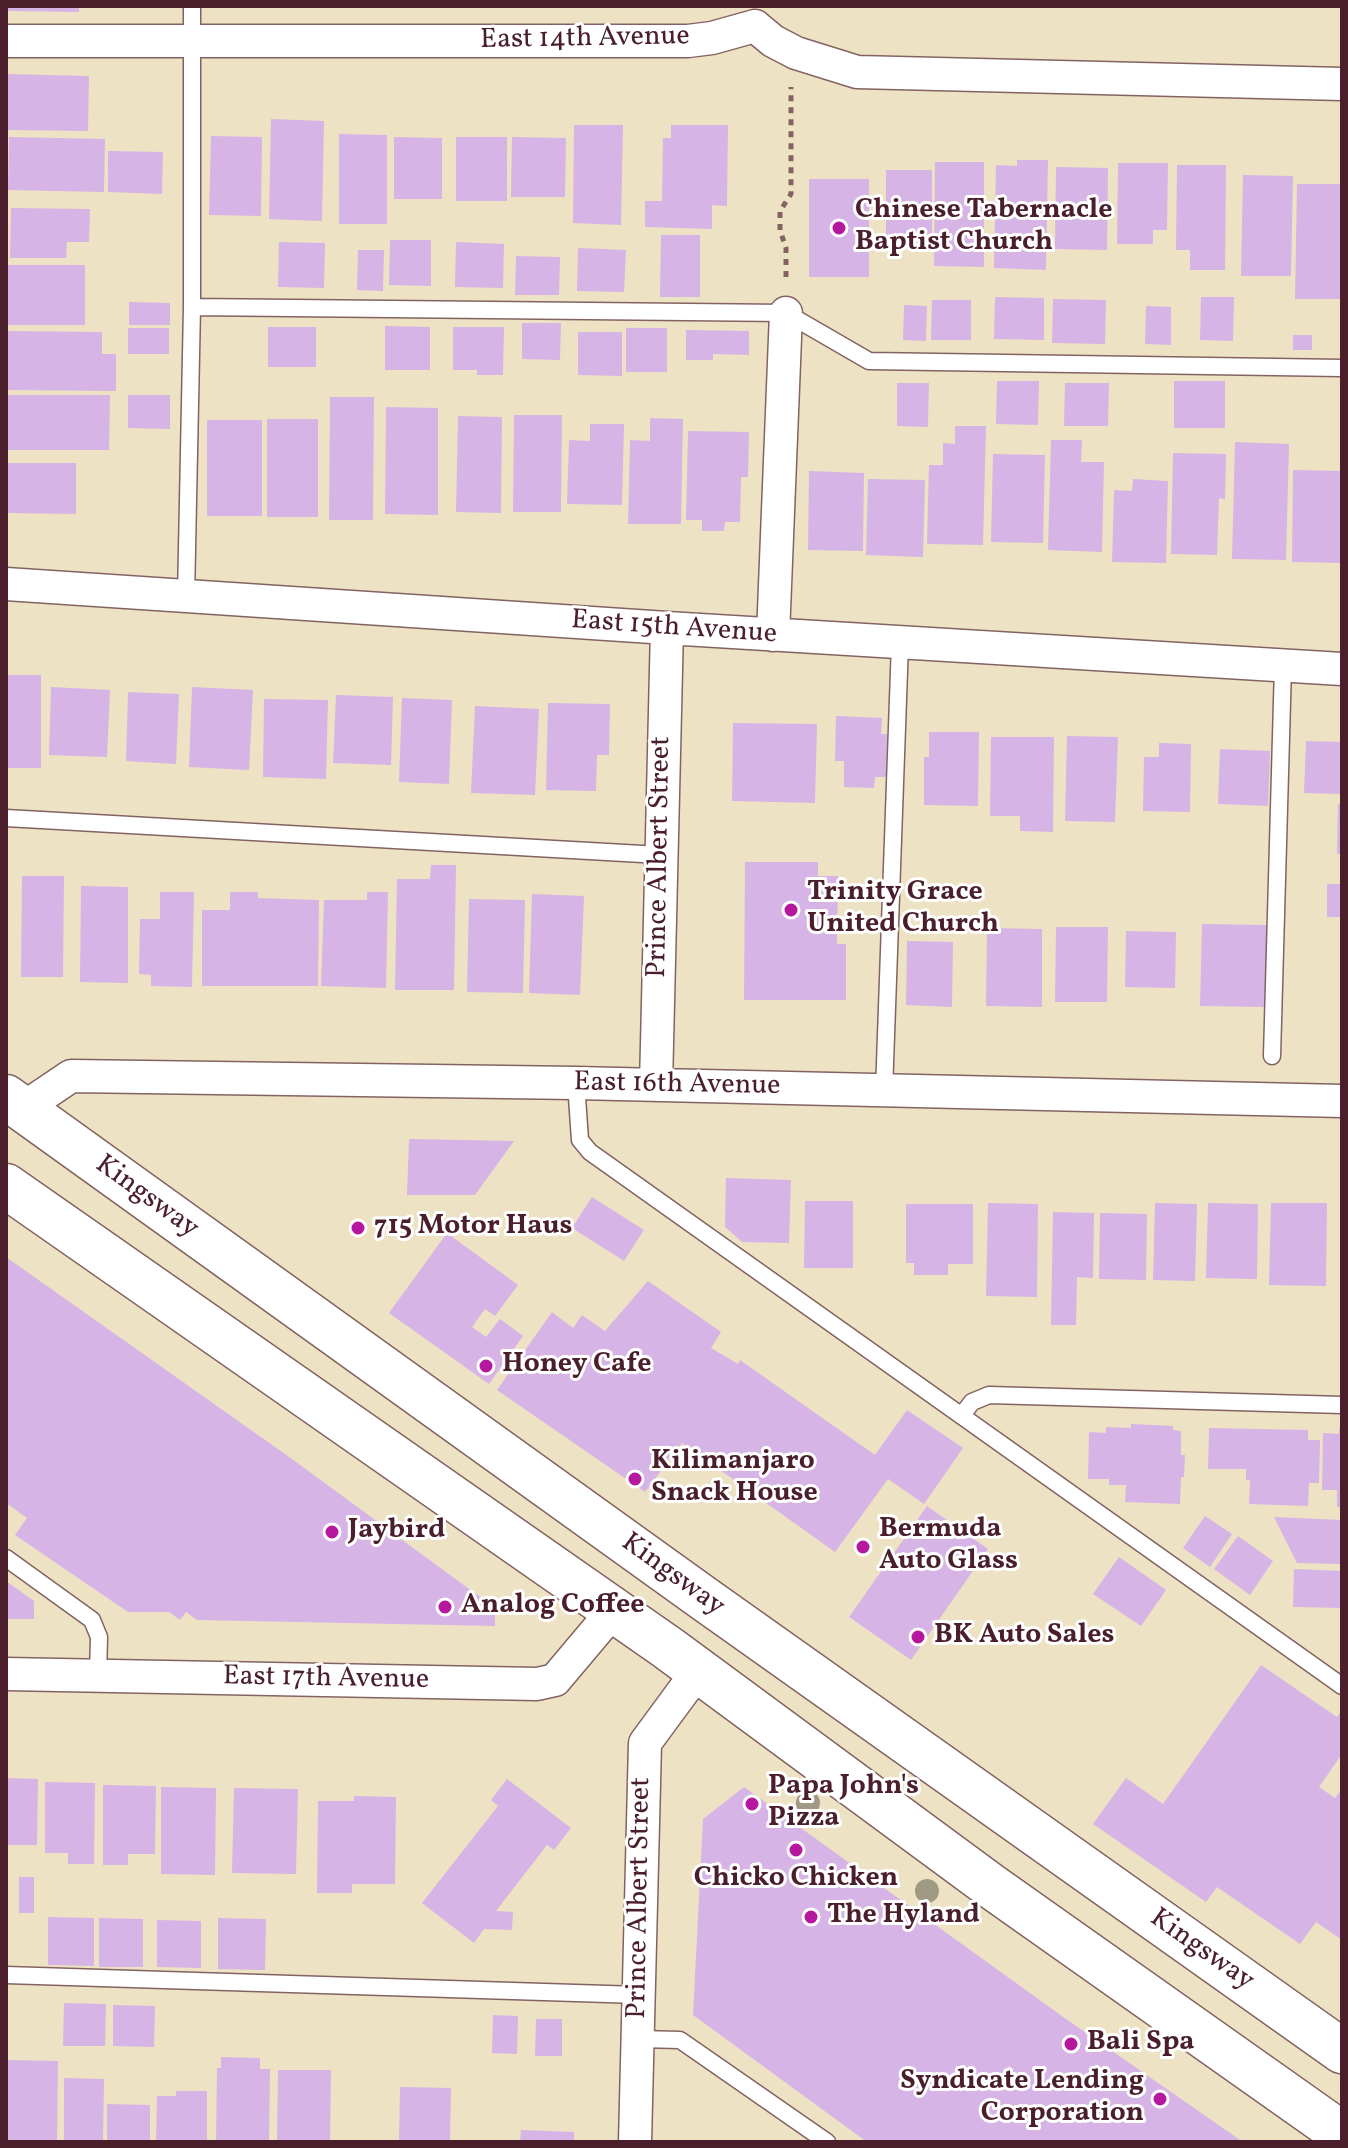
<!DOCTYPE html>
<html>
<head>
<meta charset="utf-8">
<style>
  body { margin:0 }
  #map { position:relative; width:1348px; height:2148px; overflow:hidden; background:#eee2c4; font-family:Vollkorn,serif }
  canvas { display:block }
  .frame { position:absolute; inset:0; border:8px solid #4a1f2b; pointer-events:none }
</style>
</head>
<body>
<div id="map">
<canvas width="1348" height="2148"></canvas>
<div class="frame"></div>
</div>
<script>
const ctx = document.querySelector('canvas').getContext('2d');
ctx.lineJoin = 'round';
function paint(path, color) { ctx.fillStyle = color; ctx.fill(path, 'evenodd'); }
const poly = rows => new Path2D(rows.map(r => 'M' + r).join(''));
function strokePath(path, color, width, dash) { ctx.strokeStyle = color; ctx.lineWidth = width; ctx.lineCap = dash ? 'butt' : 'round'; ctx.setLineDash(dash || []); ctx.stroke(path); }
function label(font, color, halo, rows, align = 'center') {
  ctx.font = font + ' Vollkorn,serif'; ctx.lineWidth = 6; ctx.setLineDash([]); ctx.textBaseline = 'middle'; ctx.strokeStyle = halo; ctx.fillStyle = color; for (const [text, x, y, turn = 0] of rows) {
    ctx.save(); ctx.translate(x, y); ctx.rotate((+turn || 0) * Math.PI / 180); ctx.textAlign = isNaN(turn) ? turn : align; if (halo) ctx.strokeText(text, 0, 0); ctx.fillText(text, 0, 0); ctx.restore();
  }
}
paint(poly([
  [8,6,79,6,79,12,8,11],
  [7,74,89,76,88,131,6,130],
  [271,119,324,121,322,221,269,219],
  [574,125,623,125,621,225,573,223],
  [671,125,728,125,727,206,712,205,712,229,645,227,645,201,662,201,663,138,671,138],
  [339,134,387,135,387,224,339,224],
  [211,136,262,137,261,216,209,215],
  [9,137,105,139,104,192,8,190],
  [394,137,442,138,442,199,394,199],
  [456,137,507,137,507,201,456,201],
  [512,137,566,138,565,197,511,197],
  [108,151,163,152,162,194,108,192],
  [1017,160,1048,160,1046,270,994,268,996,165,1017,166],
  [935,162,984,162,984,267,934,266],
  [1118,163,1168,163,1167,230,1153,230,1153,244,1117,244],
  [1177,165,1226,165,1225,270,1190,270,1190,250,1176,250],
  [1056,167,1108,168,1107,250,1055,249],
  [886,170,932,170,932,245,886,244],
  [1243,175,1293,176,1291,276,1241,276],
  [809,179,869,179,869,277,809,277],
  [1297,184,1342,184,1342,299,1295,299],
  [11,208,90,209,89,242,67,242,66,258,10,258],
  [661,235,700,235,700,297,660,297],
  [390,240,431,240,431,286,389,285],
  [279,242,325,243,324,288,278,287],
  [456,242,504,244,503,288,455,287],
  [578,248,626,250,624,292,577,291],
  [358,250,384,250,383,291,357,290],
  [516,256,560,257,559,295,515,295],
  [8,265,85,265,85,325,8,325],
  [995,297,1044,298,1044,340,994,339],
  [1201,297,1234,297,1233,341,1200,340],
  [1053,299,1106,300,1105,344,1052,343],
  [932,300,971,300,971,340,931,340],
  [129,302,170,303,170,325,129,325],
  [904,305,927,306,926,341,903,340],
  [1146,306,1171,307,1171,345,1145,344],
  [522,323,561,323,560,360,522,359],
  [385,326,430,327,430,370,385,370],
  [268,327,316,327,316,367,268,367],
  [453,327,504,327,503,375,477,375,477,370,453,370],
  [128,328,169,328,169,354,128,354],
  [626,328,667,328,667,372,626,372],
  [686,330,749,331,749,355,713,354,713,360,686,360],
  [6,331,102,332,102,354,116,354,116,391,6,390],
  [578,332,622,332,622,376,578,375],
  [1293,335,1312,335,1312,350,1293,350],
  [997,381,1039,381,1038,425,996,424],
  [1174,381,1225,381,1225,428,1174,428],
  [897,383,929,383,928,427,897,426],
  [1065,383,1109,383,1108,426,1064,426],
  [6,395,110,395,109,450,6,450],
  [128,395,170,395,170,429,128,428],
  [330,397,374,397,373,520,329,520],
  [386,407,438,408,438,515,385,514],
  [514,415,562,415,561,512,513,512],
  [458,416,502,417,501,513,456,512],
  [650,418,683,419,681,524,628,524,630,440,650,441],
  [267,419,318,419,318,517,267,517],
  [207,420,262,420,262,516,207,516],
  [590,424,624,424,622,505,567,504,569,440,590,441],
  [955,426,986,426,983,545,927,544,929,465,943,465,943,443,955,444],
  [688,431,749,432,748,477,741,477,740,522,725,522,724,531,702,531,702,520,686,520],
  [1051,440,1082,440,1081,462,1104,462,1102,552,1048,550],
  [1235,442,1289,444,1286,560,1232,559],
  [1173,453,1226,454,1225,499,1219,498,1217,555,1171,554],
  [993,454,1045,455,1043,543,991,542],
  [6,463,76,463,76,514,6,513],
  [1293,470,1342,471,1342,563,1292,562],
  [809,471,864,473,863,551,808,550],
  [868,479,925,480,923,557,866,555],
  [1133,479,1168,481,1166,563,1112,562,1114,490,1132,491],
  [6,675,41,675,41,768,6,768],
  [51,687,110,690,107,757,49,755],
  [192,687,253,690,249,770,189,767],
  [128,692,179,694,176,764,126,761],
  [336,695,393,697,391,765,333,763],
  [402,698,452,700,449,784,399,782],
  [264,699,328,700,326,779,263,777],
  [548,703,610,704,609,755,597,755,596,791,546,790],
  [475,706,539,709,535,795,471,793],
  [836,716,882,718,881,734,887,734,886,777,875,777,874,788,844,787,844,761,835,761],
  [733,723,817,724,815,803,732,801],
  [929,732,979,732,978,806,924,805,924,757,929,757],
  [1067,736,1118,737,1115,822,1065,821],
  [991,737,1054,737,1053,832,1020,831,1020,816,990,816],
  [1306,741,1342,742,1342,794,1304,793],
  [1159,743,1191,744,1190,812,1143,811,1144,757,1159,757],
  [1220,749,1270,751,1268,806,1218,804],
  [1338,804,1342,804,1342,854,1337,854],
  [745,862,818,862,818,876,838,876,837,944,846,944,846,1000,744,1000],
  [431,865,456,865,454,990,395,990,397,879,430,879],
  [22,876,64,876,63,977,21,977],
  [1327,884,1342,884,1342,917,1327,917],
  [81,886,128,887,128,983,80,982],
  [160,892,194,892,192,987,151,986,151,975,139,974,140,919,160,919],
  [230,892,258,892,258,898,319,900,318,986,202,986,202,910,230,910],
  [367,892,388,892,386,988,321,986,324,900,367,900],
  [532,894,584,896,580,995,529,993],
  [469,899,525,900,523,993,467,992],
  [1202,924,1267,925,1265,1007,1200,1006],
  [1056,927,1108,927,1107,1002,1055,1002],
  [987,928,1042,929,1042,1007,986,1006],
  [1126,931,1176,932,1175,988,1125,987],
  [907,941,953,942,952,1007,906,1005],
  [409,1139,514,1141,475,1195,407,1195],
  [726,1178,791,1180,789,1243,742,1242,725,1227],
  [592,1197,644,1230,624,1261,572,1228],
  [805,1201,853,1201,853,1268,804,1268],
  [988,1203,1038,1204,1037,1297,986,1296],
  [1155,1203,1197,1204,1195,1281,1153,1280],
  [1208,1203,1258,1204,1257,1279,1206,1278],
  [1271,1203,1327,1203,1326,1286,1269,1285],
  [906,1204,973,1204,973,1264,948,1264,948,1275,914,1275,914,1263,906,1263],
  [1053,1212,1094,1213,1093,1278,1077,1277,1076,1325,1051,1325],
  [1100,1213,1147,1214,1146,1280,1099,1279],
  [447,1233,518,1285,495,1316,485,1309,472,1327,486,1337,500,1319,523,1336,489,1384,389,1313],
  [6,1257,292,1459,495,1608,495,1626,197,1620,186,1612,180,1620,169,1612,128,1612,15,1535,27,1518,6,1503],
  [648,1281,721,1332,711,1348,738,1364,740,1360,875,1455,907,1410,963,1448,924,1504,888,1479,835,1552,682,1443,645,1492,497,1390,552,1312,573,1328,582,1315,605,1331],
  [1131,1424,1173,1426,1173,1430,1181,1431,1181,1455,1185,1455,1184,1477,1181,1477,1180,1504,1125,1502,1126,1485,1109,1485,1109,1479,1088,1479,1089,1432,1106,1433,1106,1427,1131,1428],
  [1209,1428,1308,1430,1308,1440,1320,1440,1319,1483,1309,1483,1308,1506,1249,1504,1250,1480,1246,1480,1246,1469,1208,1469],
  [1339,1428,1342,1428,1342,1507,1337,1507,1337,1490,1322,1490,1323,1433,1339,1434],
  [927,1506,988,1549,911,1660,849,1617],
  [1205,1516,1232,1534,1210,1567,1183,1548],
  [1274,1517,1342,1520,1342,1564,1297,1563],
  [1238,1536,1273,1561,1250,1595,1214,1569],
  [1119,1557,1166,1590,1141,1626,1093,1594],
  [1294,1569,1342,1571,1342,1608,1293,1607],
  [6,1581,34,1601,34,1619,6,1619],
  [1261,1665,1337,1717,1342,1710,1342,1754,1319,1787,1335,1798,1342,1789,1342,1940,1316,1922,1300,1944,1217,1887,1206,1902,1093,1824,1126,1778,1163,1804],
  [6,1778,38,1779,37,1845,6,1845],
  [507,1779,571,1828,554,1850,547,1845,496,1911,513,1912,512,1930,484,1929,474,1943,422,1903,498,1806,491,1800],
  [45,1782,95,1783,94,1864,68,1864,68,1853,45,1853],
  [103,1785,156,1786,155,1854,128,1854,128,1865,103,1865],
  [161,1787,216,1788,215,1875,161,1874],
  [744,1787,1066,2019,1243,2142,867,2142,693,2015,703,1819],
  [234,1788,298,1789,296,1874,232,1873],
  [354,1796,396,1797,395,1884,352,1884,352,1893,317,1893,318,1801,354,1801],
  [19,1877,34,1877,34,1913,19,1913],
  [48,1917,94,1918,94,1966,48,1965],
  [99,1918,143,1919,143,1967,99,1967],
  [218,1918,266,1919,265,1970,218,1969],
  [157,1920,201,1921,201,1968,157,1967],
  [64,2003,106,2004,105,2046,63,2046],
  [113,2005,155,2006,154,2047,113,2046],
  [493,2015,518,2016,517,2054,492,2053],
  [536,2019,562,2019,562,2056,535,2056],
  [221,2057,260,2058,260,2069,270,2069,269,2142,216,2142,217,2068,221,2068],
  [6,2060,58,2061,57,2142,6,2142],
  [278,2070,331,2070,330,2142,277,2142],
  [64,2078,104,2079,103,2142,64,2142],
  [400,2087,451,2088,450,2142,399,2142],
  [176,2091,207,2091,207,2142,156,2142,157,2096,176,2096],
  [107,2104,150,2105,150,2142,107,2142],
  [521,2130,574,2132,574,2142,520,2142]
]), '#d6b4e5');
const service = poly([
  [192,307,786,313,869,361,1342,368],
  [186,597,192,307,192,6],
  [6,818,660,855],
  [1272,1056,1283,666],
  [576,1083,580,1140,590,1152,1342,1686],
  [884,1091,900,643],
  [962,1415,972,1402,989,1395,1342,1405],
  [6,1558,92,1620,99,1637,98,1675],
  [6,1975,639,1995],
  [638,2039,680,2040,827,2142]
]);
const minor = poly([
  [755,26,773,41,796,53,857,72,1342,84],
  [6,41,688,41,712,38,755,26],
  [6,584,667,628,1342,669],
  [773,635,786,313],
  [656,1085,667,628],
  [22,1109,71,1076,576,1083,1342,1101],
  [6,1674,537,1684,555,1680,614,1610],
  [635,2142,645,1743,698,1671]
]);
const primary = poly([
  [6,1097,706,1600,1342,2051],
  [6,1186,668,1648,991,1886,1342,2134]
]);
strokePath(service, '#836361', 19);
strokePath(minor, '#836361', 35);
strokePath(primary, '#836361', 47);
strokePath(poly([
  [786,277,786,248,780,230,780,211,791,194,791,87]
]), '#836361', 5, [6, 6]);
strokePath(service, '#fff', 16);
strokePath(minor, '#fff', 32);
strokePath(primary, '#fff', 44);
ctx.fillStyle = '#a09983';
for (const [x, y] of [
  [808,1803],
  [927,1891]
]) { ctx.beginPath(); ctx.arc(x, y, 12, 0, 2 * Math.PI); ctx.fill(); }
for (const [x, y, r, color] of [
  [839,228,8,"#b5179e"],
  [791,910,8,"#b5179e"],
  [358,1228,8,"#b5179e"],
  [486,1366,8,"#b5179e"],
  [635,1479,8,"#b5179e"],
  [332,1532,8,"#b5179e"],
  [863,1547,8,"#b5179e"],
  [445,1607,8,"#b5179e"],
  [918,1637,8,"#b5179e"],
  [752,1804,8,"#b5179e"],
  [796,1850,8,"#b5179e"],
  [811,1917,8,"#b5179e"],
  [1071,2044,8,"#b5179e"],
  [1160,2099,8,"#b5179e"]
]) { const dot = new Path2D(); dot.arc(x, y, r, 0, 2 * Math.PI); ctx.fillStyle = color; ctx.fill(dot); strokePath(dot, '#fff', 3); }
label('28px', '#4a1f2b', '#fff', [
  ["East 14th Avenue",585,40,-1],
  ["East 15th Avenue",674,629,4],
  ["Prince Albert Street",661,857,-89],
  ["East 16th Avenue",677,1086,1],
  ["Kingsway",146,1198,36],
  ["Kingsway",672,1576,36],
  ["East 17th Avenue",326,1680,1],
  ["Prince Albert Street",641,1898,-89],
  ["Kingsway",1201,1951,35]
]);
label('bold 28px', '#4a1f2b', '#fff', [
  ["Chinese Tabernacle",855,212],
  ["Baptist Church",855,244],
  ["Trinity Grace",807,894],
  ["United Church",807,926],
  ["715 Motor Haus",374,1228],
  ["Honey Cafe",502,1366],
  ["Kilimanjaro",651,1463],
  ["Snack House",651,1495],
  ["Bermuda",879,1531],
  ["Auto Glass",879,1563],
  ["Jaybird",348,1532],
  ["Analog Coffee",461,1607],
  ["BK Auto Sales",934,1637],
  ["Papa John's",768,1788],
  ["Pizza",768,1820],
  ["Chicko Chicken",796,1880,"center"],
  ["The Hyland",827,1917],
  ["Bali Spa",1087,2044],
  ["Syndicate Lending",1144,2083,"right"],
  ["Corporation",1144,2115,"right"]
], 'left');
</script>
</body>
</html>
